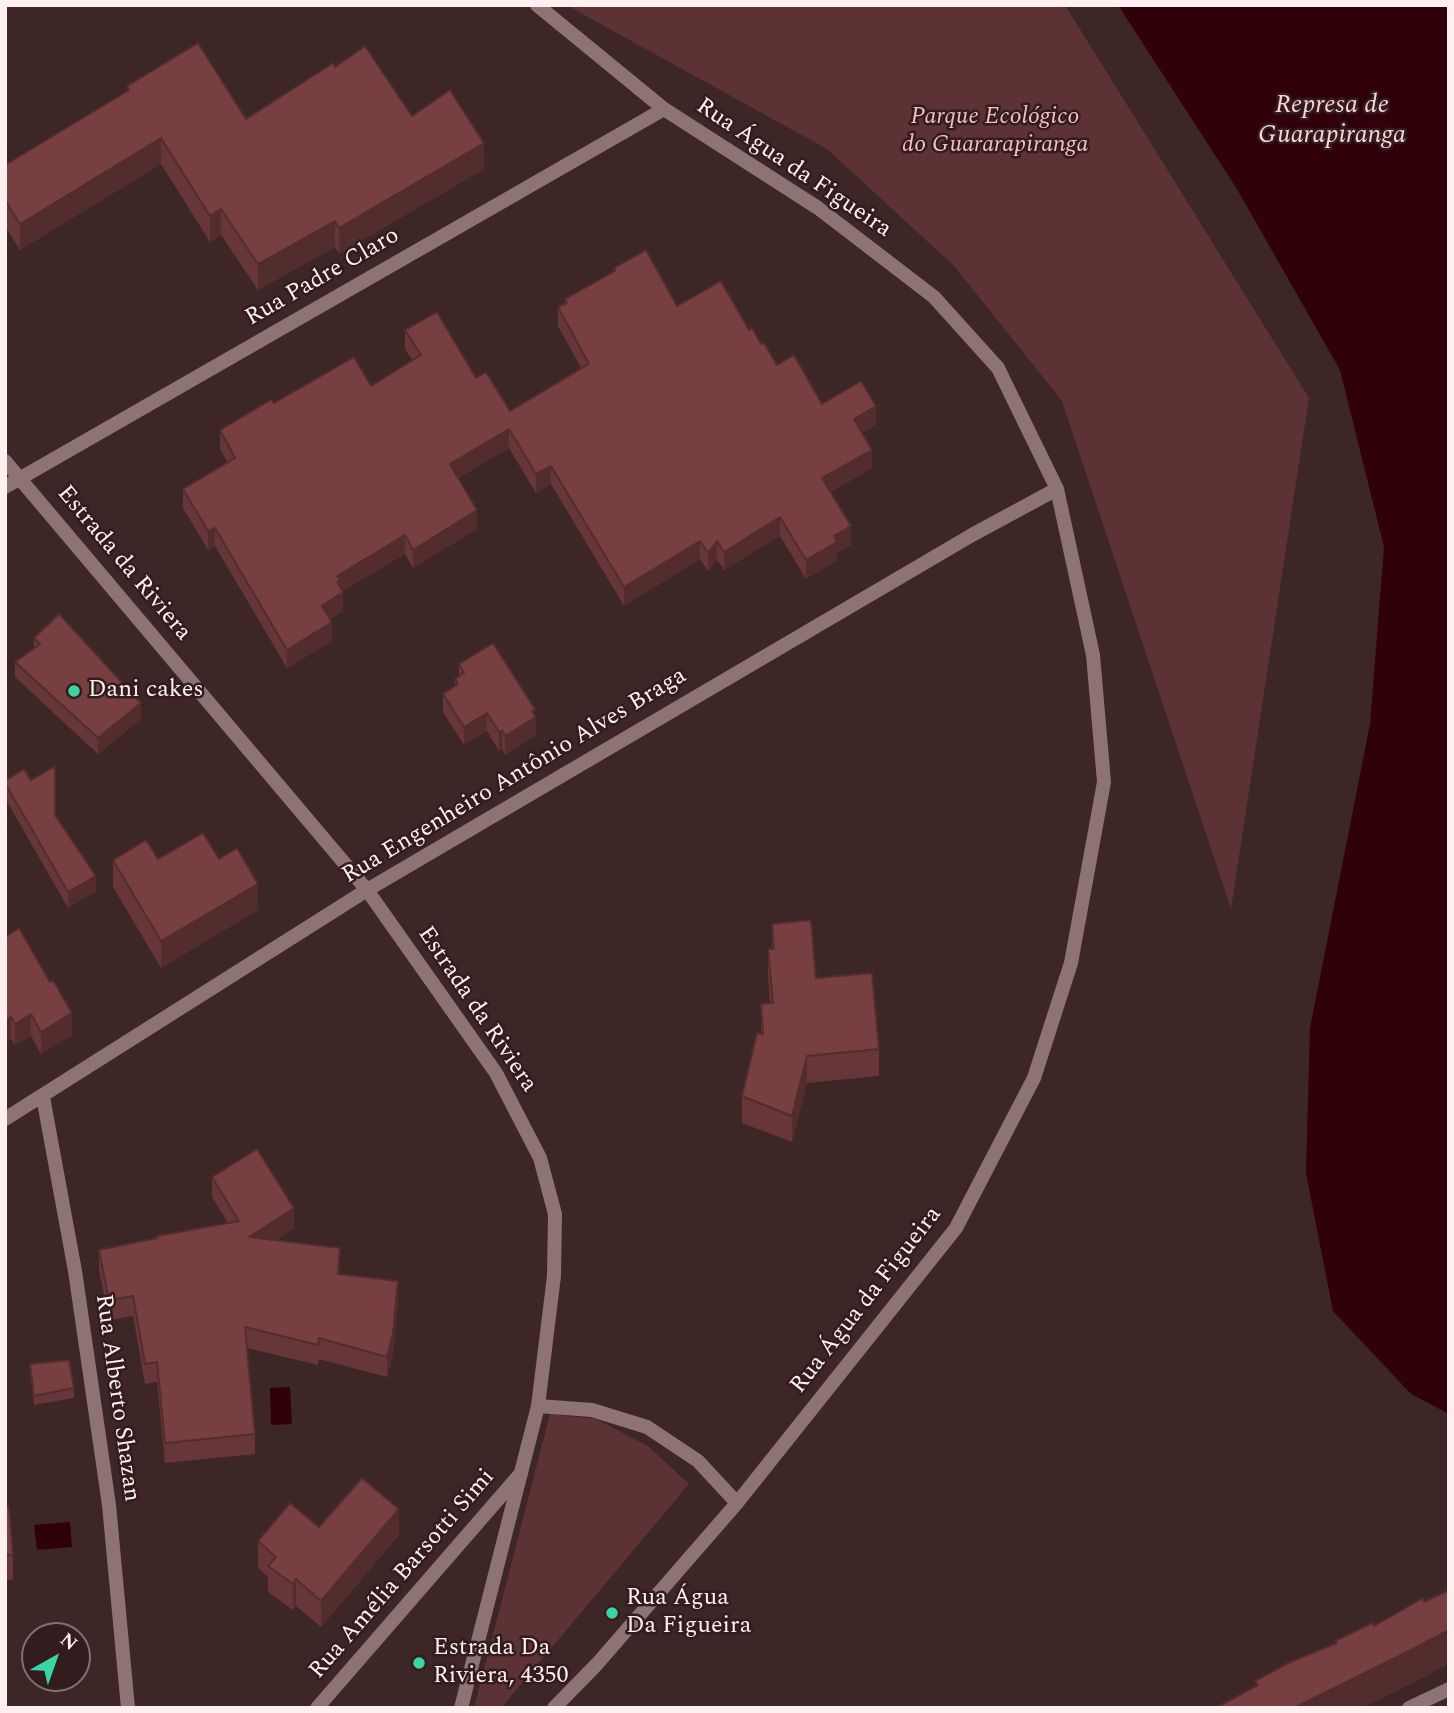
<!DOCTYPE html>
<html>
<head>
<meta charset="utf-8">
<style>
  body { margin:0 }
  #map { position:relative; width:1454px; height:1713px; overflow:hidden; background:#3d2626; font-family:Spectral,serif }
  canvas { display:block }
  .frame { position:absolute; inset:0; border:7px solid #ffefef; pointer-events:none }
  .north { position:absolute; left:21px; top:1622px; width:70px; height:70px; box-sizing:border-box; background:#321c1d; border:2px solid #847071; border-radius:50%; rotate:40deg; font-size:19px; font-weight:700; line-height:28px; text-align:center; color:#ffefef }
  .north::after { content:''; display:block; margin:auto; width:24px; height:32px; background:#3bd4a4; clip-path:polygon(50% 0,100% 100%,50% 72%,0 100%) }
</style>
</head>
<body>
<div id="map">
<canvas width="1454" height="1713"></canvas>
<div class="frame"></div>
<div class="north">N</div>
</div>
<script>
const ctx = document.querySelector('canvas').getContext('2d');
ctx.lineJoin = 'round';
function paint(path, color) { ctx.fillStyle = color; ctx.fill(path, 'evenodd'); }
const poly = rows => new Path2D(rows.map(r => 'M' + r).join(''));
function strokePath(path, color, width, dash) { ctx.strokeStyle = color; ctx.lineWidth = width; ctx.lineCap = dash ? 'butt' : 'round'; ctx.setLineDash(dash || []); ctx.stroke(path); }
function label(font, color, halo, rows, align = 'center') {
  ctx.font = font + ' Spectral,serif'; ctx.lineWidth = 5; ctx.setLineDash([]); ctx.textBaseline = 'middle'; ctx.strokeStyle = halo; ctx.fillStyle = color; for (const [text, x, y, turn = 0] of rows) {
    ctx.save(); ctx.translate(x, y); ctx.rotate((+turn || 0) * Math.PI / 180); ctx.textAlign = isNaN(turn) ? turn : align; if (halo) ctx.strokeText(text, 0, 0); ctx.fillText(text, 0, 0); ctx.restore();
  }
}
paint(poly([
  [566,5,1065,5,1309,398,1231,909,1062,401,954,266,827,149],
  [550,1414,596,1419,648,1446,689,1484,501,1708,474,1708]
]), '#5c3234');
paint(poly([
  [1118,5,1449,5,1449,1414,1411,1394,1333,1311,1306,1173,1310,1028,1370,724,1384,547,1340,370,1237,189],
  [290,1387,292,1424,271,1425,270,1388],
  [70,1522,72,1547,37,1550,34,1525]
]), '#300108');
strokePath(poly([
  [537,5,664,109,818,208,934,297,998,368,1057,489,1093,655,1104,782,1071,963,1034,1078,956,1228,737,1503,597,1664,554,1708],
  [5,487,664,109],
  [43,1097,75,1271,109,1505,128,1708],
  [5,1119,367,890,972,535,1057,489],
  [538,1406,592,1410,647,1427,698,1461,737,1503],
  [317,1708,521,1473],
  [1409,1708,1449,1689]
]), '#8f7374', 14);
strokePath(poly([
  [5,461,367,890,496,1073,540,1158,555,1214,554,1276,538,1406,461,1708]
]), '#8f7374', 14);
paint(poly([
  [335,67,412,116,484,169,339,254,335,247,258,290,221,235,210,242,161,164,20,250,5,226,5,165,127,91,127,86,246,119],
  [614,268,677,306,749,330,761,344,777,365,822,404,876,425,862,433,872,468,831,492,851,545,837,553,837,560,806,579,780,536,724,570,717,560,708,571,700,559,624,606,551,484,536,493,509,448,458,478,477,529,413,568,405,554,342,591,343,611,330,619,332,641,287,668,215,546,208,550,183,508,183,489,228,463,220,449,220,430,274,403,371,386,412,360,405,349,405,330,476,378,510,411,581,368,558,326,558,307,565,304,565,299,614,272],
  [34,638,141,719,98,754,15,677,15,662,34,648],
  [459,664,535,716,536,735,505,755,502,749,499,751,487,731,464,745,443,712,443,694,455,686,455,679,459,677],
  [5,781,55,815,96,891,68,908,5,798],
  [158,859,219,859,258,910,161,968,113,887,113,860],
  [772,924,816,978,879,1049,879,1076,807,1083,792,1142,742,1123,742,1096,761,1034,761,1004,770,1003,768,976,768,949,772,949],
  [5,937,72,1035,41,1054,31,1036,15,1045,11,1039,5,1043],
  [212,1177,294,1228,276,1240,340,1268,340,1274,398,1301,393,1353,387,1377,319,1359,318,1365,247,1348,255,1434,255,1454,165,1463,157,1382,145,1384,133,1316,109,1320,99,1270,99,1250,228,1223,212,1197],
  [30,1364,74,1388,74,1398,34,1405,30,1373],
  [5,1507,13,1555,13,1580,5,1580],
  [319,1527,399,1535,321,1627,296,1606,293,1610,268,1592,268,1577,258,1568,258,1541]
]), '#663639');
paint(poly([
  [161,138,161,164,20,250,20,224],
  [484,143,484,169,339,254,339,228],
  [221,209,221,235,210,242,210,216],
  [335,221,335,247,258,290,258,264],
  [876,406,876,425,854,437,854,419],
  [509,429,509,448,450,483,450,464],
  [872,450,872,468,822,497,822,478],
  [551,466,551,484,536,493,536,474],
  [477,510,477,529,413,568,413,550],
  [780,517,780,536,724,570,724,552],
  [851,526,851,545,837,553,837,560,806,579,806,560,834,536],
  [215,528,215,546,208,550,208,531],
  [405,535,405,554,340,593,343,592,343,611,322,624,322,606,337,576],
  [700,541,700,559,624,606,624,587],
  [717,541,717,560,708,571,708,553],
  [332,622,332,641,287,668,287,650],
  [141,703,141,719,98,754,98,738],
  [535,709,536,735,505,755,505,736],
  [487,713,487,731,464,745,464,727],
  [502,730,502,749,499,751,499,732],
  [96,876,96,891,68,908,68,892],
  [258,884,258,910,161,968,161,941],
  [72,1013,72,1035,41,1054,41,1032],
  [31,1014,31,1036,15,1045,15,1024],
  [11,1017,11,1039,5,1043,5,1021],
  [807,1056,807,1083,792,1142,792,1116],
  [294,1208,294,1228,249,1257,249,1237],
  [340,1248,340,1268,338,1294,338,1274],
  [398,1281,398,1301,393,1353,387,1377,387,1357],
  [399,1509,399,1535,321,1627,321,1601],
  [296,1579,296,1606,293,1610,293,1584],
  [1449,1630,1449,1664,1411,1684,1362,1708,1294,1708]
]), '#532c2e');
const building = poly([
  [198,43,246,119,333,63,335,67,365,46,412,116,450,90,484,143,339,228,335,221,258,264,221,209,210,216,161,138,20,224,5,200,5,165,129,90,127,86,198,43],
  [646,250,677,306,721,281,749,330,752,328,761,344,764,343,777,365,794,355,822,404,861,381,876,406,854,419,872,450,822,478,851,526,834,536,837,542,806,560,780,517,724,552,717,541,708,553,700,541,624,587,551,466,536,474,509,429,450,464,477,510,413,550,405,535,337,576,340,580,337,582,343,592,322,606,332,622,287,650,215,528,208,531,183,489,235,458,220,430,272,399,274,403,354,357,371,386,421,355,405,330,437,312,476,378,486,372,510,411,589,364,558,307,567,303,565,299,615,271,614,268,646,250],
  [59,614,141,703,98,738,15,662,40,644,34,638,59,614],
  [493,643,535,709,532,711,536,717,505,736,502,730,499,732,487,713,464,727,443,694,458,684,455,679,464,673,459,664,493,643],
  [55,766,55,815,96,876,68,892,5,783,5,781,24,769,31,780,55,766],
  [203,833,219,859,237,848,258,884,161,941,113,860,146,840,158,859,203,833],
  [811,920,816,978,872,973,879,1049,807,1056,792,1116,742,1096,757,1033,763,1034,761,1004,773,1003,768,949,774,949,772,924,811,920],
  [19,928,50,982,53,980,72,1013,41,1032,31,1014,15,1024,11,1017,5,1021,5,937,19,928],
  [257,1149,294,1208,249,1237,340,1248,338,1274,398,1281,393,1333,387,1357,319,1338,318,1345,245,1327,255,1434,165,1443,157,1362,145,1364,133,1296,109,1300,99,1250,157,1238,157,1236,239,1221,212,1177,257,1149],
  [69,1360,74,1388,34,1396,30,1364,69,1360],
  [362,1478,399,1509,321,1601,296,1579,293,1584,268,1566,276,1557,258,1541,290,1503,319,1527,362,1478],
  [9,1506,13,1555,5,1555,5,1507,9,1506],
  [1449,1590,1449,1630,1411,1650,1294,1708,1215,1708,1258,1685,1255,1681,1288,1663,1337,1643,1335,1641,1372,1623,1374,1626,1423,1598,1424,1602,1449,1590]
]);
paint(building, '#773f42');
strokePath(building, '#532c2e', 2);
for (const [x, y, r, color] of [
  [74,691,7,"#3bd4a4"],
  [612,1613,7,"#3bd4a4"],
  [419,1663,7,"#3bd4a4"]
]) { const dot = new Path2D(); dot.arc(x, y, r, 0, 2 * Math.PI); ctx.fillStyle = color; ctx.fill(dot); strokePath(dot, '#321c1d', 2.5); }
label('italic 24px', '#f6bebf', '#321c1d', [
  ["Parque Ecológico",995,118],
  ["do Guararapiranga",995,146]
]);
label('24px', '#ffefef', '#321c1d', [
  ["Rua Água da Figueira",793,169,34],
  ["Rua Padre Claro",323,278,-30],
  ["Estrada da Riviera",123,564,50],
  ["Rua Engenheiro Antônio Alves Braga",515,777,-31],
  ["Estrada da Riviera",476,1010,56],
  ["Rua Água da Figueira",867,1301,-52],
  ["Rua Alberto Shazan",116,1398,82],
  ["Rua Amélia Barsotti Simi",403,1575,-49]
]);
label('24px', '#ffefef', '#321c1d', [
  ["Dani cakes",88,691],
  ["Rua Água",626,1599],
  ["Da Figueira",626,1627],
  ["Estrada Da",433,1649],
  ["Riviera, 4350",433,1677]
], 'left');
label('italic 26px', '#fad3d4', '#321c1d', [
  ["Represa de",1332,107],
  ["Guarapiranga",1332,137]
]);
</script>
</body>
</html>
